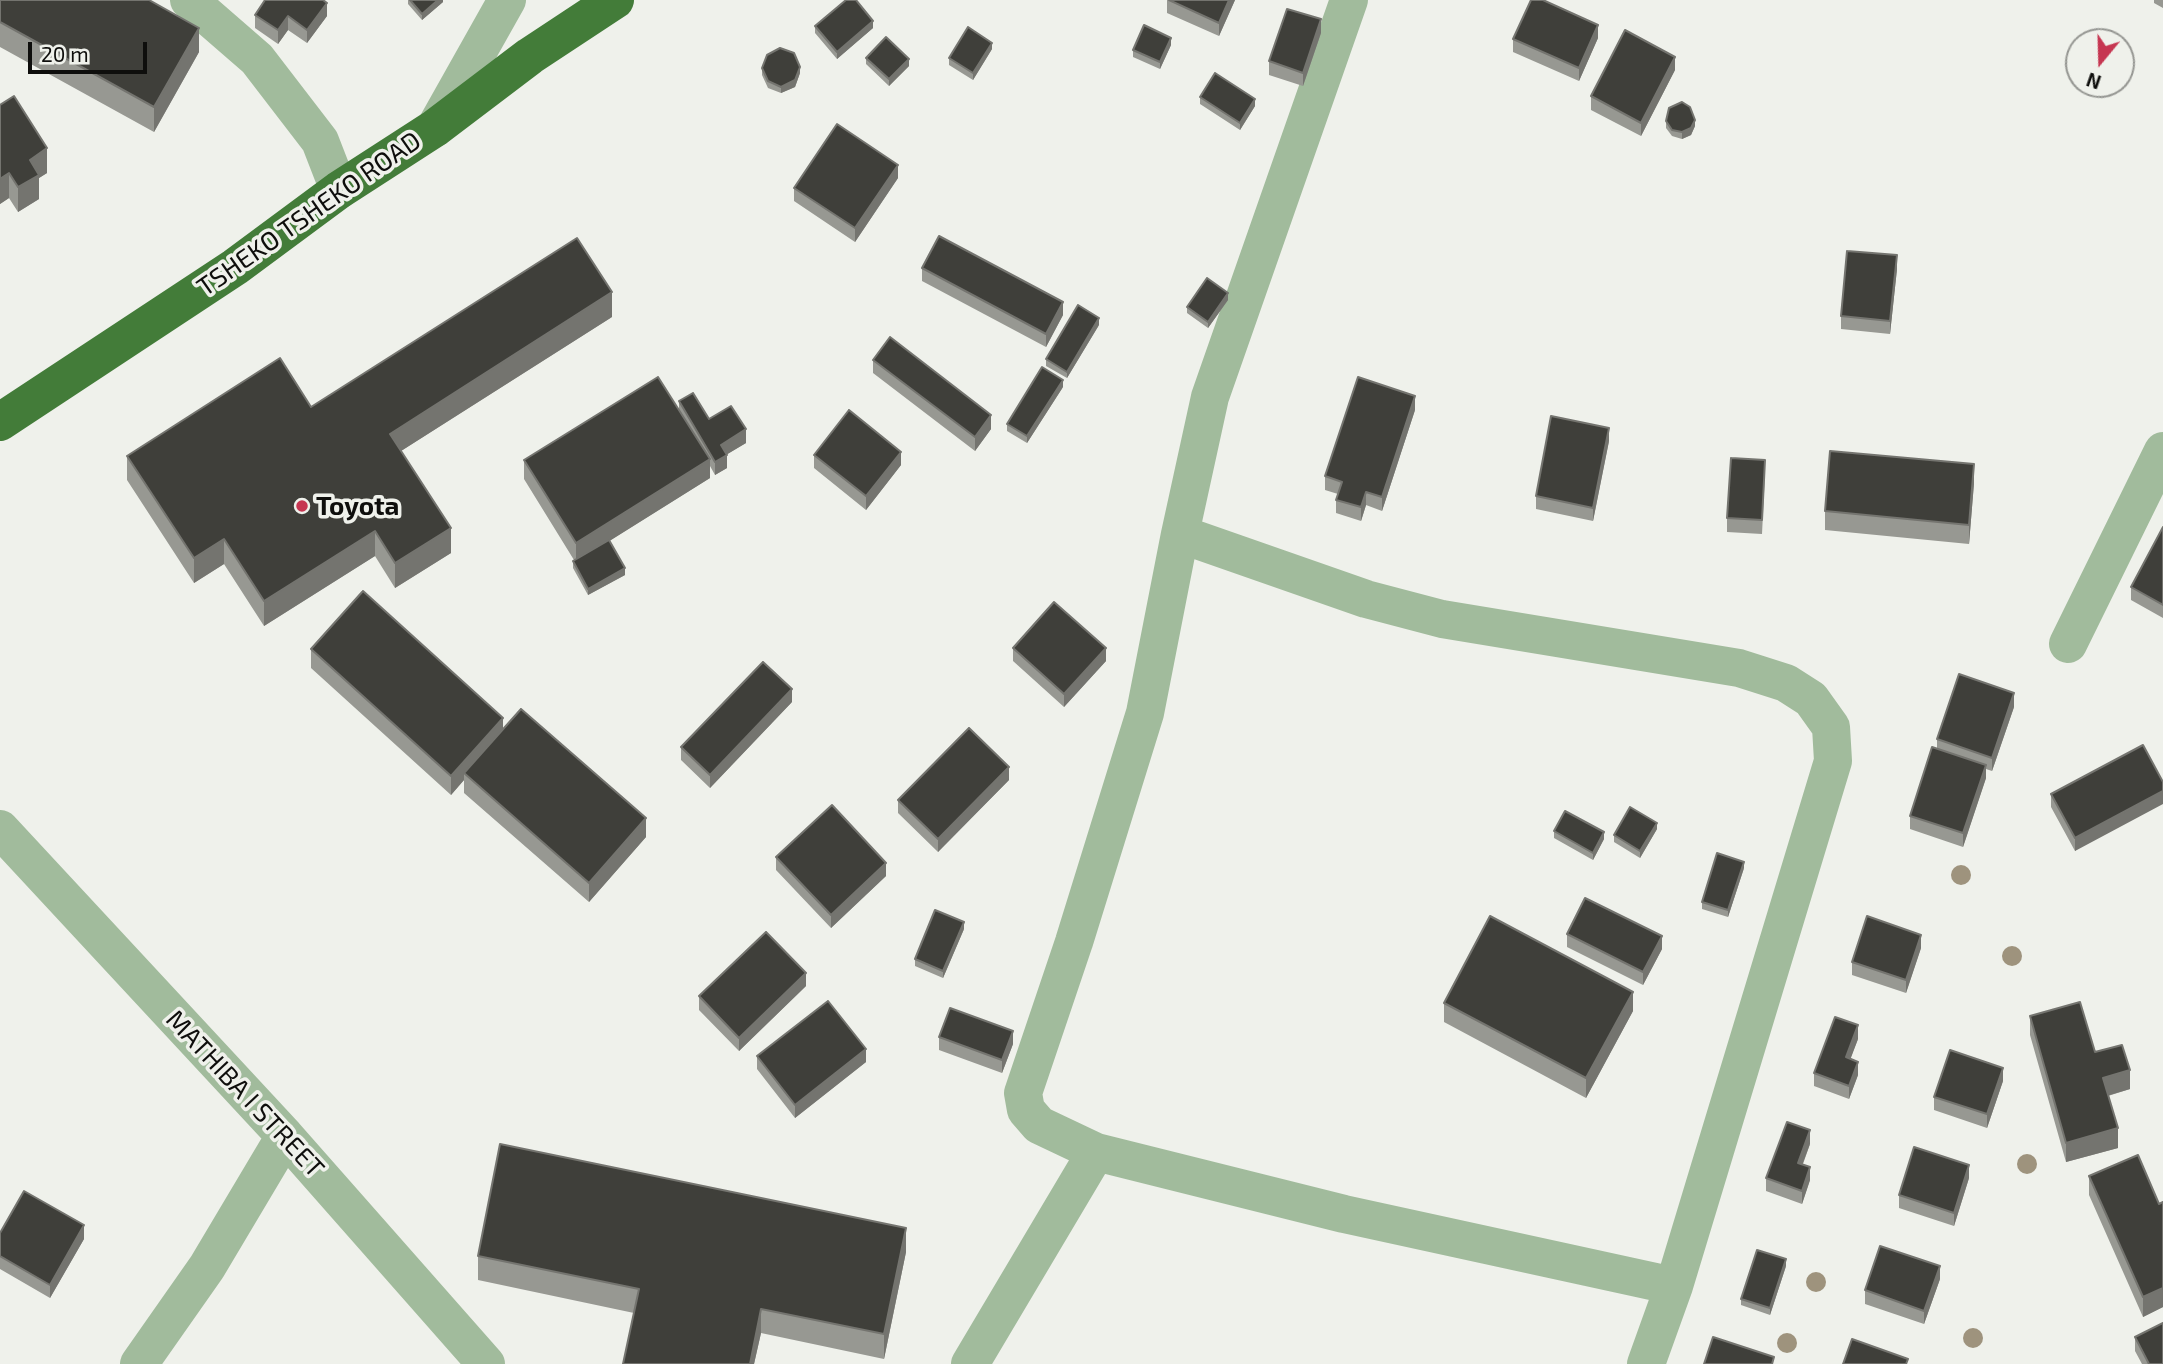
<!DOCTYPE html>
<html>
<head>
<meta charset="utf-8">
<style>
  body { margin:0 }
  #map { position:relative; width:2163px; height:1364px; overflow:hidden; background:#eff1eb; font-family:"Exo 2",sans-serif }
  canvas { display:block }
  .north { position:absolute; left:2065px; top:28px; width:70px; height:70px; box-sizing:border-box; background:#eff1eb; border:2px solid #959692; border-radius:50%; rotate:199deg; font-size:19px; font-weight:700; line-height:28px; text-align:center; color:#0e0e0c }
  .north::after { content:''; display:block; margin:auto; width:24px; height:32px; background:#c63651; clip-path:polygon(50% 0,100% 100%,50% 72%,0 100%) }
  .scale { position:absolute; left:28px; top:42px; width:119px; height:32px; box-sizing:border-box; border:4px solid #0e0e0c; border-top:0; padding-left:9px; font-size:21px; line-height:24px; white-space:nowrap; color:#0e0e0c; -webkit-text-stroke:5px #eff1eb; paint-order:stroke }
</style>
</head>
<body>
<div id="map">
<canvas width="2163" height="1364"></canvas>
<div class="north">N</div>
<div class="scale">20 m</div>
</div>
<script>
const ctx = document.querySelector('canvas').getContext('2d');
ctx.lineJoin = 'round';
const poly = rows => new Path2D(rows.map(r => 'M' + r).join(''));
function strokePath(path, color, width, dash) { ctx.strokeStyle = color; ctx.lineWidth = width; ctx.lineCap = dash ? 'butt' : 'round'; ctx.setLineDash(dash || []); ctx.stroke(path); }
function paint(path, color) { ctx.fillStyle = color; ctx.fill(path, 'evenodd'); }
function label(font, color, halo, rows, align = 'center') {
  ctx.font = font + ' "Exo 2",sans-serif'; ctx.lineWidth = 7; ctx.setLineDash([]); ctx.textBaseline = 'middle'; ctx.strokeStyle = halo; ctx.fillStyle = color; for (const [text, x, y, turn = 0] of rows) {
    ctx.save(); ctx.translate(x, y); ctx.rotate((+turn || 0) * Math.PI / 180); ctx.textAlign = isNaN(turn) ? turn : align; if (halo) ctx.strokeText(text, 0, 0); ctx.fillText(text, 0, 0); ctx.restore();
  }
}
strokePath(poly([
  [189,0,257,59,320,141,339,190],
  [1349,0,1210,397,1180,534,1366,599,1442,619,1739,668,1786,683,1811,699,1831,727,1833,761,1674,1286,1646,1364],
  [435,128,507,0],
  [1180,534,1145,713,1074,942,1023,1093,1026,1110,1039,1125,1096,1152,1344,1214,1674,1286],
  [2068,644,2163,451],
  [0,829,285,1136,486,1364],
  [139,1364,207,1267,285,1136],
  [970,1364,1096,1152]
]), '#a1bb9c', 38);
strokePath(poly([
  [0,422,235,267,339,190,435,128,530,56,615,0]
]), '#437c39', 38);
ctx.fillStyle = '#9e937d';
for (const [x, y] of [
  [1961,875],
  [2012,956],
  [2027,1164],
  [1816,1282],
  [1973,1338],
  [1787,1343]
]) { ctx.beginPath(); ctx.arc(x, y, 10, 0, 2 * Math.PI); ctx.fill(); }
paint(poly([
  [0,0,199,52,154,132,0,47],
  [408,0,443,0,443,2,422,20,408,4],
  [1167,0,1235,0,1219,36,1167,13],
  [2154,0,2163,0,2163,8,2154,3],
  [255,15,327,16,307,43,288,30,278,44,255,28],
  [815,26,873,28,837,59,815,33],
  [1321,33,1303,86,1269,75,1269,61],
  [1598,38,1579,81,1513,52,1513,39],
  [1171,45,1160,69,1133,57,1133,50],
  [992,49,973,80,949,65,949,58],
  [866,58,909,66,889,86,866,64],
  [762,68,800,73,795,87,781,93,768,88,762,75],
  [1675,70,1641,136,1591,110,1591,96],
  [1200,97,1255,106,1240,130,1200,104],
  [0,105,47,173,39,178,39,199,18,212,9,198,0,204],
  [1666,121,1695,126,1691,135,1682,139,1672,136,1666,128],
  [898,178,855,242,794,201,794,188],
  [922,268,1063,315,1046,347,922,281],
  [1897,269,1890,334,1841,329,1841,316],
  [1228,300,1208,328,1187,313,1187,307],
  [612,317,401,451,451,553,395,588,375,556,264,626,224,564,194,583,127,480,127,456,311,407],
  [1099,325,1067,378,1046,366,1046,359],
  [873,360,991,429,975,451,873,373],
  [1063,387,1027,443,1007,431,1007,424],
  [679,401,746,443,727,454,727,468,715,475,710,466,710,478,609,541,625,575,588,595,573,568,573,561,574,560,524,479,524,460,679,410],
  [1415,410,1382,511,1366,505,1361,521,1336,513,1336,500,1338,494,1325,490,1325,476],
  [1609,441,1593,521,1536,509,1536,496],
  [814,455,901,465,866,510,814,468],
  [1765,473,1762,534,1727,532,1727,518],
  [1974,483,1969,544,1825,530,1825,511],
  [2163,527,2163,618,2131,600,2131,587],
  [1013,648,1106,661,1064,707,1013,661],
  [311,649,503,729,646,837,589,902,464,793,464,780,451,795,311,668],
  [792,702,710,788,681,760,681,747],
  [2014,707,1992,771,1986,769,1986,778,1963,847,1910,829,1910,816,1937,749,1937,739],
  [1009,780,938,852,898,813,898,800],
  [2163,782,2075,851,2051,807,2051,794],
  [1657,829,1640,858,1614,842,1614,835],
  [1554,831,1604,839,1593,860,1554,838],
  [776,857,886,876,831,928,776,870],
  [1744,868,1728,917,1702,909,1702,902],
  [964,929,943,978,915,966,915,959],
  [1567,934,1662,949,1643,985,1567,947],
  [1921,948,1906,993,1852,975,1852,962],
  [806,986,739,1051,699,1010,699,996],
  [1444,1003,1633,1011,1586,1098,1444,1022],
  [2030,1016,2095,1052,2130,1089,2108,1096,2118,1148,2066,1162,2030,1035],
  [939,1037,1013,1044,1002,1073,939,1050],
  [1858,1039,1850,1059,1858,1075,1849,1099,1814,1086,1814,1073],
  [757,1056,866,1062,795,1118,757,1069],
  [2003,1081,1987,1128,1934,1110,1934,1097],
  [1810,1144,1803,1164,1810,1180,1802,1204,1766,1191,1766,1178],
  [2089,1176,2159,1204,2163,1202,2163,1307,2143,1317,2089,1195],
  [1969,1178,1954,1226,1899,1208,1899,1195],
  [0,1233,84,1239,50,1298,0,1269],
  [906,1252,884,1359,761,1333,754,1364,623,1364,634,1313,478,1280,478,1256],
  [1786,1266,1770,1315,1741,1305,1741,1299],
  [1940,1279,1924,1324,1865,1304,1865,1290],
  [2135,1337,2163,1364,2142,1364,2135,1351]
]), '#979892');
paint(poly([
  [438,0,443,0,443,2,422,20,422,14],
  [1229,0,1235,0,1219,36,1219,23],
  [327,3,327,16,307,43,307,30],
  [288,16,288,30,278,44,278,30],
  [1321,19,1321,33,1303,86,1303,73],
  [873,21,873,28,837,59,837,52],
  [1598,25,1598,38,1579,81,1579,68],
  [199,28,199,52,154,132,154,107],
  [1171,38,1171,45,1160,69,1160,62],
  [992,43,992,49,973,80,973,73],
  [1675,57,1675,70,1641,136,1641,123],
  [909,59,909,66,889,86,889,79],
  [800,67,800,73,795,87,781,93,781,87],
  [1255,99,1255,106,1240,130,1240,123],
  [1695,120,1695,126,1691,135,1682,139,1682,132],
  [47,148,47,173,39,178,39,199,18,212,18,187,30,160],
  [898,165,898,178,855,242,855,228],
  [9,173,9,198,0,204,0,179],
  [1897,255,1897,269,1890,334,1890,321],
  [612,292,612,317,390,458,390,434],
  [1228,293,1228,300,1208,328,1208,322],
  [1063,302,1063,315,1046,347,1046,334],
  [1099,318,1099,325,1067,378,1067,372],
  [1063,380,1063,387,1027,443,1027,436],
  [1415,396,1415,410,1382,511,1382,497],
  [991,415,991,429,975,451,975,437],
  [1609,428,1609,441,1593,521,1593,508],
  [746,429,746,443,721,458,721,445],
  [901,452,901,465,866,510,866,496],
  [727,455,727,468,715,475,715,462],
  [710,459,710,478,576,562,576,543],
  [1974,464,1974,483,1969,544,1969,525],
  [1366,492,1366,505,1361,521,1361,507],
  [451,528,451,553,395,588,395,563],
  [375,531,375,556,264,626,264,601],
  [224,539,224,564,194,583,194,558],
  [625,568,625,575,588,595,588,589],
  [1106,648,1106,661,1064,707,1064,694],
  [792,689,792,702,710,788,710,775],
  [2014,693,2014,707,1992,771,1992,758],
  [503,718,503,737,464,773,464,780,451,795,451,776],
  [1986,765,1986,778,1963,847,1963,833],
  [1009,767,1009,780,938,852,938,839],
  [2163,791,2163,804,2075,851,2075,838],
  [646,818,646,837,589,902,589,883],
  [1657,823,1657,829,1640,858,1640,851],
  [1604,832,1604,839,1593,860,1593,853],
  [1744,862,1744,868,1728,917,1728,910],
  [886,863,886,876,831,928,831,915],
  [964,922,964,929,943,978,943,971],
  [1921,935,1921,948,1906,993,1906,980],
  [1662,936,1662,949,1643,985,1643,972],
  [806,973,806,986,739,1051,739,1038],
  [1633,992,1633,1011,1586,1098,1586,1078],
  [1858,1025,1858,1039,1846,1071,1846,1057],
  [1013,1031,1013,1044,1002,1073,1002,1060],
  [866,1049,866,1062,795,1118,795,1105],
  [1858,1062,1858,1075,1849,1099,1849,1086],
  [2003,1068,2003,1081,1987,1128,1987,1114],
  [2130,1070,2130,1089,2103,1097,2103,1078],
  [2118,1128,2118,1148,2066,1162,2066,1143],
  [1810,1130,1810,1144,1798,1176,1798,1163],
  [1969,1165,1969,1178,1954,1226,1954,1213],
  [1810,1167,1810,1180,1802,1204,1802,1191],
  [84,1225,84,1239,50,1298,50,1285],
  [906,1228,906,1252,884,1359,884,1334],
  [1786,1259,1786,1266,1770,1315,1770,1308],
  [1940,1266,1940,1279,1924,1324,1924,1311],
  [2163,1288,2163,1307,2143,1317,2143,1297],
  [761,1309,761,1333,754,1364,750,1364]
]), '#74746f');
const building = poly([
  [0,0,149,0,199,28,154,107,0,22,0,0],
  [265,0,323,0,327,3,307,30,288,16,278,30,255,15,265,0],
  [410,0,438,0,422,14,410,0],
  [846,0,856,0,873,21,837,52,815,26,846,0],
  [1169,0,1229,0,1219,23,1169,0],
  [1531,0,1543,0,1598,25,1579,68,1513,39,1531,0],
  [1287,9,1321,19,1303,73,1269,61,1287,9],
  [1144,25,1171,38,1160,62,1133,50,1144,25],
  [968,27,992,43,973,73,949,58,968,27],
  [1625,30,1675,57,1641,123,1591,96,1625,30],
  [886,37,909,59,889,79,866,58,886,37],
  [780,48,794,53,800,67,795,80,781,87,768,81,762,68,767,55,780,48],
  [1215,73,1255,99,1240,123,1200,97,1215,73],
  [14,96,47,148,30,160,39,175,18,187,9,173,0,179,0,105,14,96],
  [1682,102,1690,107,1695,120,1691,128,1682,132,1672,130,1666,121,1669,108,1682,102],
  [837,124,898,165,855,228,794,188,837,124],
  [939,236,1063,302,1046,334,922,268,939,236],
  [577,238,612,292,390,434,451,528,395,563,375,531,264,601,224,539,194,558,127,456,280,358,311,407,577,238],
  [1847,251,1897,255,1890,321,1841,316,1847,251],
  [1207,278,1228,293,1208,322,1187,307,1207,278],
  [1078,305,1099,318,1067,372,1046,359,1078,305],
  [890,337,991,415,975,437,873,360,890,337],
  [1042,367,1063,380,1027,436,1007,424,1042,367],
  [658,377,710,459,576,543,524,460,658,377],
  [1358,377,1415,396,1382,497,1366,492,1361,507,1336,500,1342,482,1325,476,1358,377],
  [693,393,709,419,731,406,746,429,721,445,727,455,715,462,679,401,693,393],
  [849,410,901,452,866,496,814,455,849,410],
  [1551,416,1609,428,1593,508,1536,496,1551,416],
  [1830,451,1974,464,1969,525,1825,511,1830,451],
  [1731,458,1765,460,1762,520,1727,518,1731,458],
  [2163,527,2163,605,2131,587,2163,527],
  [609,540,625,568,588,589,573,561,609,540],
  [363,591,503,718,451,776,311,649,363,591],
  [1054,602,1106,648,1064,694,1013,648,1054,602],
  [763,662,792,689,710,775,681,747,763,662],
  [1959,674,2014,693,1992,758,1937,739,1959,674],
  [521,709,646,818,589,883,464,773,521,709],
  [969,728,1009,767,938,839,898,800,969,728],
  [2143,745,2163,782,2163,791,2075,838,2051,794,2143,745],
  [1932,747,1986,765,1963,833,1910,816,1932,747],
  [832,805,886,863,831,915,776,857,832,805],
  [1630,807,1657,823,1640,851,1614,835,1630,807],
  [1565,811,1604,832,1593,853,1554,831,1565,811],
  [1717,853,1744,862,1728,910,1702,902,1717,853],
  [1585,898,1662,936,1643,972,1567,934,1585,898],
  [935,910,964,922,943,971,915,959,935,910],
  [1490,916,1633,992,1586,1078,1444,1003,1490,916],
  [1867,916,1921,935,1906,980,1852,962,1867,916],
  [766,932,806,973,739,1038,699,996,766,932],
  [828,1001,866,1049,795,1105,757,1056,828,1001],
  [2080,1002,2095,1052,2122,1045,2130,1070,2103,1078,2118,1128,2066,1143,2030,1016,2080,1002],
  [950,1008,1013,1031,1002,1060,939,1037,950,1008],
  [1835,1017,1858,1025,1846,1057,1858,1062,1849,1086,1814,1073,1835,1017],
  [1950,1050,2003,1068,1987,1114,1934,1097,1950,1050],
  [1787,1122,1810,1130,1798,1163,1810,1167,1802,1191,1766,1178,1787,1122],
  [500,1144,906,1228,884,1334,761,1309,750,1364,623,1364,639,1289,478,1256,500,1144],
  [1914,1147,1969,1165,1954,1213,1899,1195,1914,1147],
  [2138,1155,2159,1204,2163,1202,2163,1288,2143,1297,2089,1176,2138,1155],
  [24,1191,84,1225,50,1285,0,1256,0,1233,24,1191],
  [1880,1246,1940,1266,1924,1311,1865,1290,1880,1246],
  [1757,1250,1786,1259,1770,1308,1741,1299,1757,1250],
  [2163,1323,2163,1364,2149,1364,2135,1337,2163,1323],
  [1713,1337,1774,1357,1772,1364,1704,1364,1713,1337],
  [1852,1339,1908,1359,1906,1364,1843,1364,1852,1339]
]);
paint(building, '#3f3f3a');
strokePath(building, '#74746f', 2);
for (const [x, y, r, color] of [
  [302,506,7,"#c63651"]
]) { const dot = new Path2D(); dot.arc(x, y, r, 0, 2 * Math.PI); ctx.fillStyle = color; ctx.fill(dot); strokePath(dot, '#eff1eb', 2.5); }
label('26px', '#0e0e0c', '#eff1eb', [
  ["TSHEKO TSHEKO ROAD",309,214,-35],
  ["MATHIBA I STREET",245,1094,47]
]);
label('bold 26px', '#0e0e0c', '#eff1eb', [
  ["Toyota",316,506]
], 'left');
</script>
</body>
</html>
